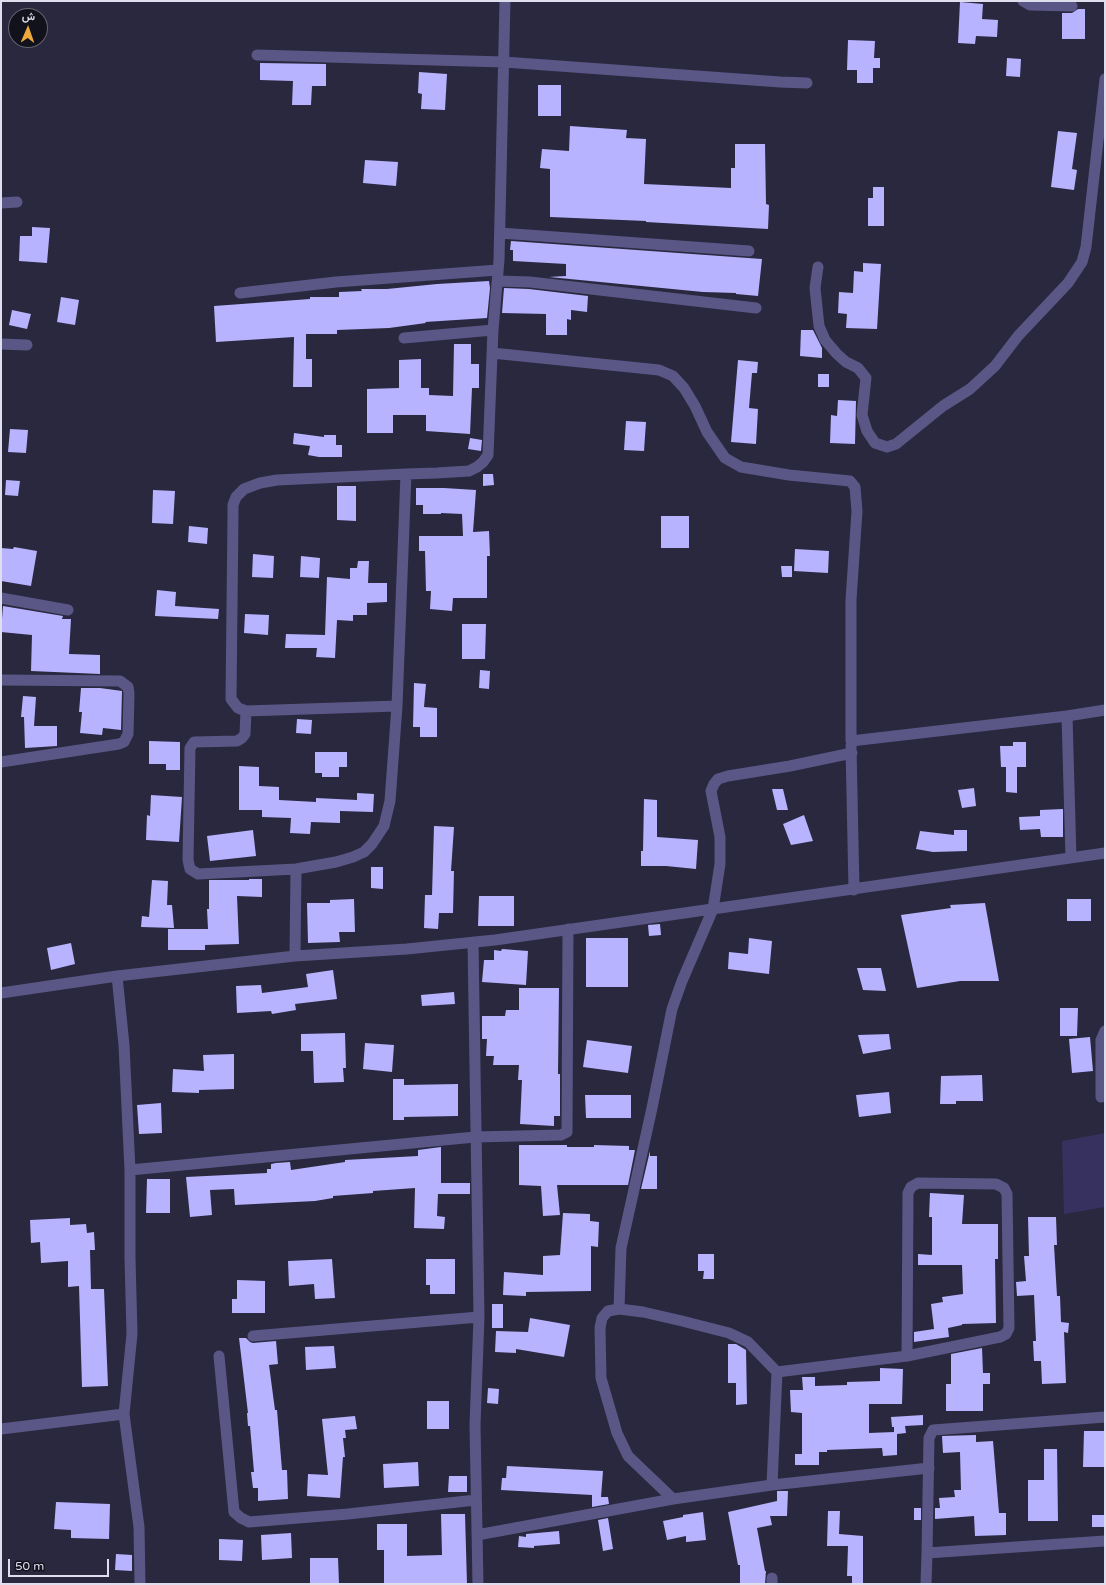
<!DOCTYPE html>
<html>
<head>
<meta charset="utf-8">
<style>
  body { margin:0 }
  #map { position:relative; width:1106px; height:1585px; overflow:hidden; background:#29283e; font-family:"Varela Round",Vazirmatn,sans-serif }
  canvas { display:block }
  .frame { position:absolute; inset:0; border:2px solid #dedeee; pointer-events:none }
  .north { position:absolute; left:8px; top:8px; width:40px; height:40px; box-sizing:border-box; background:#12121c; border:1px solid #646470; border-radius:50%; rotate:2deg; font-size:11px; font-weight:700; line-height:16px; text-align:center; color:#dedeee }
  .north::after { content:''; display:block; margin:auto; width:14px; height:18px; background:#eba939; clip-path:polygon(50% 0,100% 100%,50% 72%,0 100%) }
  .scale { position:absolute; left:8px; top:1559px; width:101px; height:18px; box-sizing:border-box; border:2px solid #dedeee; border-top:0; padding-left:5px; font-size:12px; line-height:14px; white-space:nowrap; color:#dedeee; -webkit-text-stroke:3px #12121c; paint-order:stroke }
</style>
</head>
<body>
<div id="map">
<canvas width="1106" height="1585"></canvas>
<div class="frame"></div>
<div class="north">ش</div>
<div class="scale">50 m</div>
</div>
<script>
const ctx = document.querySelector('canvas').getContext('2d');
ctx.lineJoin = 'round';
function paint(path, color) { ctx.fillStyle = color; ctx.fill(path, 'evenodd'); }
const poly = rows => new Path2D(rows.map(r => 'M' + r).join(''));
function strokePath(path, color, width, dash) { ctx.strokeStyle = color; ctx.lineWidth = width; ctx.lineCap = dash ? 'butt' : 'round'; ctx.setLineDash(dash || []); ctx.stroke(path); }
paint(poly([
  [1105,1133,1105,1207,1064,1214,1062,1141]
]), '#36315e');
paint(poly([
  [960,2,983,4,982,19,998,20,997,37,976,36,975,44,958,43],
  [1078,9,1085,9,1085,39,1062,39,1062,13,1072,13],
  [848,40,875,41,874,58,880,58,880,68,873,68,873,83,857,83,857,70,847,70],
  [1007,58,1021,59,1020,77,1006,76],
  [260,63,326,64,326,86,312,86,311,105,292,105,293,81,260,80],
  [419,72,447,74,445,110,421,109,422,94,418,93],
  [538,85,561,85,561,116,538,116],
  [570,126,627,130,626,138,646,139,644,184,731,188,731,168,735,168,735,144,765,144,766,204,769,205,768,229,646,222,646,221,550,217,550,169,540,168,542,149,569,151],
  [1058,131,1077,133,1072,169,1077,170,1074,190,1051,187],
  [365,160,398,162,396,186,363,183],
  [873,187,884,187,884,226,868,226,868,198,873,198],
  [32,227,50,228,47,263,19,261,20,236,32,236],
  [511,241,762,259,758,296,736,294,736,293,703,292,549,277,566,276,566,264,513,261,513,250,510,250],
  [863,263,881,264,877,329,846,328,847,314,838,313,839,292,853,293,854,271,863,272],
  [489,281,490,288,487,318,425,322,426,323,389,328,337,330,337,334,306,334,306,359,312,359,312,387,293,387,294,337,216,342,214,306,310,299,310,297,339,297,339,292,362,291,361,289,387,289,437,284],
  [504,288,529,289,588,296,587,312,571,310,571,320,567,319,567,335,546,335,546,314,502,313],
  [61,297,79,300,75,325,57,322],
  [12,310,31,314,27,329,9,325],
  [801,330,813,330,822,348,822,358,800,356],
  [454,344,471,344,471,364,479,364,479,388,472,388,470,434,426,431,426,415,393,415,393,433,367,433,367,389,399,388,399,360,421,359,421,388,429,388,429,395,453,396],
  [738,360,758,362,757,373,752,373,749,408,758,409,756,444,731,442],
  [818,374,829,374,829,387,818,387],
  [838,400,856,401,855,444,830,443,831,415,837,416],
  [626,421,646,422,644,451,624,450],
  [10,429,28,430,26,453,8,452],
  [294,433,324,437,324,435,336,435,336,445,342,445,342,457,319,457,308,455,310,446,293,444],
  [470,438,482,440,481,451,468,449],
  [483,474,493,474,494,485,483,486],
  [6,480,20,481,18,496,5,495],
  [337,486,356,486,356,521,337,520],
  [416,488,444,488,476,490,473,532,489,531,490,556,487,556,487,598,453,598,452,611,430,609,431,591,426,591,425,551,419,551,419,536,463,536,462,514,441,513,441,514,423,514,423,505,416,505],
  [153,490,175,491,173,524,152,523],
  [661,516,689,516,689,548,661,548],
  [189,526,208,528,207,544,188,542],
  [14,547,37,551,31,586,1,581,1,548,13,549],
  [795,549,829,551,828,573,794,571],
  [253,554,274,556,273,578,252,577],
  [301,556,320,558,319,578,300,577],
  [358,561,369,561,368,583,387,583,387,602,367,603,367,615,353,615,353,621,337,620,335,658,316,657,317,648,285,648,286,634,325,635,327,577,350,579,350,568,357,568],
  [781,566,792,566,792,577,782,577],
  [157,590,176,592,175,606,219,609,218,619,155,616],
  [3,606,63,616,62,619,71,619,69,654,100,655,100,674,31,671,32,635,1,632],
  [245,614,269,615,268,635,244,633],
  [462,624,486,624,485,659,462,659],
  [480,670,490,671,489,689,479,688],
  [414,683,426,684,424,707,437,708,437,737,420,737,420,727,413,727],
  [81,688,100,688,122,691,121,730,103,728,102,735,80,733,82,712,79,712],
  [23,696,36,697,34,726,57,726,57,746,25,748,24,717,21,717],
  [297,719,312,720,311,734,296,733],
  [149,741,180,742,180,770,166,770,166,764,149,764],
  [1013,742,1026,742,1026,767,1017,767,1017,793,1006,792,1006,767,1001,767,1000,746,1013,746],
  [315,752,347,752,347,767,339,767,339,777,322,777,322,773,315,773],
  [239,766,259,767,259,786,279,787,279,800,316,802,316,798,357,800,357,793,374,794,373,812,340,811,340,823,311,822,310,834,290,833,291,818,262,817,262,810,239,810],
  [974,788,976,806,962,808,958,790],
  [772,789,783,789,788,810,777,810],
  [151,795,182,797,179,842,146,840,147,815,150,816],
  [644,799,657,800,657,837,698,840,696,869,666,866,641,866,641,851,643,851],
  [1063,809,1063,837,1041,837,1040,829,1020,830,1019,817,1040,816,1040,810],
  [804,815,813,841,791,845,783,824],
  [434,826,454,827,451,871,454,871,453,913,439,913,438,929,424,928,425,895,432,895],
  [253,830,256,856,210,861,207,836],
  [954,830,967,830,967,851,933,852,916,849,920,831,954,835],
  [371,867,383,867,383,889,371,888],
  [249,879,262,879,262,897,237,896,239,944,205,945,205,950,168,950,168,929,208,929,207,909,209,909,209,880,249,880],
  [152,880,168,881,167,905,172,905,174,928,141,927,142,916,149,917],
  [479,896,514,896,514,926,478,926],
  [354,899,355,932,339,932,340,942,308,943,307,903,330,903,330,900],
  [1067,899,1091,899,1091,921,1067,921],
  [985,903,999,981,960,981,917,988,901,915,951,908,950,905],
  [660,924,661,935,649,936,648,925],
  [586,938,628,938,628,987,586,987],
  [749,938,772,941,769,974,728,969,729,952,748,954],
  [71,943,75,964,51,970,47,948],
  [502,949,528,951,526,985,482,982,484,960,494,960,494,950,501,951],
  [857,968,881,968,886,991,863,990],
  [333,970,337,999,295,1004,296,1010,272,1014,271,1011,237,1013,236,986,261,985,262,993,308,987,306,974],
  [519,988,559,988,558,1074,560,1074,560,1116,554,1116,554,1126,520,1124,522,1080,518,1080,519,1065,493,1065,494,1056,486,1056,487,1039,482,1039,482,1016,505,1016,506,1010,519,1010],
  [454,992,455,1004,422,1006,421,995],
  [1060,1008,1078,1008,1077,1036,1060,1036],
  [345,1033,346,1068,343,1068,344,1082,314,1083,313,1051,301,1051,301,1034],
  [889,1034,891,1049,863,1054,858,1035],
  [1090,1037,1093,1071,1072,1073,1069,1039],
  [587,1040,632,1046,628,1073,583,1067],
  [365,1043,394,1045,392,1072,363,1069],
  [234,1054,234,1089,199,1090,199,1093,172,1092,173,1069,204,1071,203,1055],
  [982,1075,983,1101,956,1101,956,1104,940,1104,941,1076],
  [393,1079,404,1079,404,1085,458,1084,458,1116,404,1117,404,1120,393,1120],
  [889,1092,891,1113,859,1117,856,1095],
  [585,1095,631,1095,631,1118,586,1118],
  [161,1103,162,1133,139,1134,137,1105],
  [519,1145,567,1145,567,1147,594,1147,594,1145,629,1146,629,1150,635,1150,628,1185,557,1185,560,1215,543,1216,541,1186,519,1185],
  [441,1147,441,1183,470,1183,470,1194,438,1194,437,1216,445,1217,444,1229,414,1228,415,1188,373,1191,373,1193,333,1196,333,1198,315,1201,235,1205,234,1189,210,1190,212,1215,190,1217,186,1177,267,1173,267,1169,271,1169,271,1164,276,1163,290,1162,291,1170,345,1162,345,1160,418,1156,418,1150],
  [650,1151,650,1156,657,1156,657,1189,641,1189],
  [147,1179,170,1179,170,1213,146,1213],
  [930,1193,964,1195,962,1224,998,1224,998,1259,995,1259,996,1323,962,1324,962,1325,948,1328,949,1337,914,1342,914,1332,934,1329,931,1304,943,1302,942,1297,963,1294,962,1265,918,1265,918,1254,932,1255,932,1217,929,1217],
  [563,1213,590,1214,590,1221,599,1222,598,1247,591,1246,591,1291,526,1292,526,1296,503,1295,504,1272,543,1275,543,1256,560,1255],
  [1028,1217,1056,1217,1057,1245,1054,1245,1057,1296,1060,1296,1061,1322,1069,1323,1068,1333,1064,1332,1066,1383,1042,1384,1041,1361,1034,1361,1033,1341,1036,1341,1034,1295,1017,1296,1016,1282,1026,1281,1024,1256,1029,1256],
  [70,1218,70,1225,86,1224,87,1233,94,1232,95,1250,90,1250,91,1289,104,1289,108,1386,82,1387,79,1286,68,1287,68,1261,41,1263,40,1242,31,1243,30,1220],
  [698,1254,714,1254,714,1279,703,1279,704,1271,698,1271],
  [332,1259,335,1298,315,1299,314,1284,289,1286,288,1261],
  [426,1259,455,1259,455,1294,430,1294,430,1285,426,1285],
  [237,1280,265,1281,265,1313,232,1313,232,1299,237,1299],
  [492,1304,503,1304,503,1328,492,1328],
  [530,1318,570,1325,564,1357,516,1349,516,1353,495,1352,496,1331,528,1332],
  [239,1338,246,1338,250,1342,253,1343,276,1341,278,1364,269,1365,275,1410,277,1410,282,1470,287,1470,288,1499,258,1501,258,1488,253,1488,251,1472,254,1472,250,1426,248,1426,247,1413,248,1413],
  [728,1344,736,1344,746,1350,747,1404,736,1405,736,1383,728,1383],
  [334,1346,336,1368,306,1370,305,1347],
  [982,1348,983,1373,990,1373,990,1384,983,1384,983,1411,946,1411,946,1384,951,1384,951,1354],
  [880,1368,903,1369,902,1404,869,1404,869,1433,894,1432,894,1427,892,1427,891,1417,923,1415,923,1425,905,1426,906,1433,897,1434,897,1455,883,1456,882,1448,827,1450,827,1452,819,1452,819,1465,795,1465,795,1454,802,1454,802,1413,791,1412,790,1390,803,1390,802,1377,815,1377,815,1386,847,1385,847,1382,880,1381],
  [488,1388,499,1389,498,1404,487,1403],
  [427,1401,449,1401,449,1429,427,1429],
  [355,1416,357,1429,345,1430,346,1438,343,1438,345,1457,343,1457,340,1498,307,1496,308,1474,328,1475,322,1419],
  [1084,1431,1105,1431,1105,1467,1083,1467],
  [976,1435,976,1442,993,1441,999,1513,1006,1513,1006,1535,975,1536,974,1516,935,1519,935,1508,940,1508,939,1498,955,1497,954,1490,961,1490,960,1452,943,1453,942,1436],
  [1044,1449,1057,1449,1058,1521,1028,1521,1028,1480,1044,1480],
  [418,1462,419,1486,384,1488,383,1464],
  [507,1466,603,1471,601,1497,608,1497,609,1504,592,1507,592,1495,501,1490,502,1478,506,1478],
  [449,1476,467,1476,467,1492,448,1492],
  [777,1491,788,1491,787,1516,770,1516,772,1525,757,1528,765,1571,766,1571,765,1584,740,1584,740,1565,738,1565,728,1512,777,1501],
  [56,1502,110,1504,109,1539,71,1538,71,1530,54,1529],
  [914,1508,921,1508,921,1520,914,1520],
  [828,1511,840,1511,839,1534,863,1536,863,1584,852,1584,852,1576,847,1576,848,1546,827,1546],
  [703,1512,706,1540,686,1542,686,1536,667,1540,663,1521,683,1517,683,1515],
  [441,1514,465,1514,467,1584,384,1583,384,1550,377,1550,377,1524,407,1524,407,1556,442,1555],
  [1092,1515,1105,1515,1105,1527,1092,1527],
  [608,1518,613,1549,603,1551,598,1520],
  [559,1531,560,1544,534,1546,534,1548,518,1547,519,1536,526,1537,526,1534],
  [291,1533,292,1558,262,1560,261,1535],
  [219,1539,243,1540,242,1561,219,1560],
  [116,1554,132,1555,132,1571,115,1570],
  [310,1558,338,1558,339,1584,310,1584]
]), '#b7b3fe');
strokePath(poly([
  [1023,1,1030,5,1072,6],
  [257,55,504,62,780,82,807,83],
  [1,203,17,202],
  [500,233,749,251],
  [818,267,815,288,819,326,825,340,837,354,846,362,858,368,866,378,862,415,867,431,875,443,887,447,896,444,943,406,970,389,995,366,1018,336,1068,283,1082,262,1086,247,1105,79],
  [498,281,530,282,756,308],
  [240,293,336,282,498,270],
  [404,338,493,330],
  [1,344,27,345],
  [492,353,659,370,673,376,684,388,695,406,707,432,725,458,741,467,789,475,850,481,855,487,857,511,851,600,851,741,1067,716,1105,710],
  [406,474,397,706,246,711,238,708,231,699,233,515,233,505,236,497,244,489,260,483,277,480,406,474,437,473,469,471,477,467,483,462,488,455,493,330,499,260,505,1],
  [1,598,68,610],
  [1,680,120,681,128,687,129,693,128,734,124,742,119,744,1,762],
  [246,711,245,734,242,738,237,741,194,742,190,748,188,860,190,869,198,874,296,869,336,862,353,857,364,852,372,844,384,826,390,801,397,706],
  [1067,716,1071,858],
  [851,746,854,890],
  [473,942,479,1317,475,1425,478,1584],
  [295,956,296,869],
  [1,993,117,976],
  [1101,1097,1101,1040,1105,1031],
  [130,1170,475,1137,561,1135,567,1132,568,929],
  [619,1309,621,1248,652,1108,672,1009,682,981,713,909,720,864,720,837,711,791,714,784,718,779,728,776,790,766,852,753],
  [253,1336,479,1317],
  [219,1356,234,1512,241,1518,249,1522,348,1514,476,1500],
  [777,1372,907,1356,1000,1337,1006,1334,1009,1328,1007,1194,1004,1188,996,1184,918,1183,911,1187,908,1193,907,1356],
  [1105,1417,933,1430,929,1438,927,1553,1105,1541],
  [1,1429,124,1414],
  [673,1499,628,1456,617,1433,601,1378,600,1328,602,1318,608,1311,619,1309,643,1312,682,1321,729,1333,748,1342,777,1372,772,1485],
  [477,1535,673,1499,772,1485,929,1468],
  [772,1578,772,1584],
  [140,1584,139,1527,124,1414,132,1334,130,1258,130,1170,124,1045,117,976,295,956,407,949,495,940,1105,853],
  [926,1584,927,1553]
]), '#5a5786', 11);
</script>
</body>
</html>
